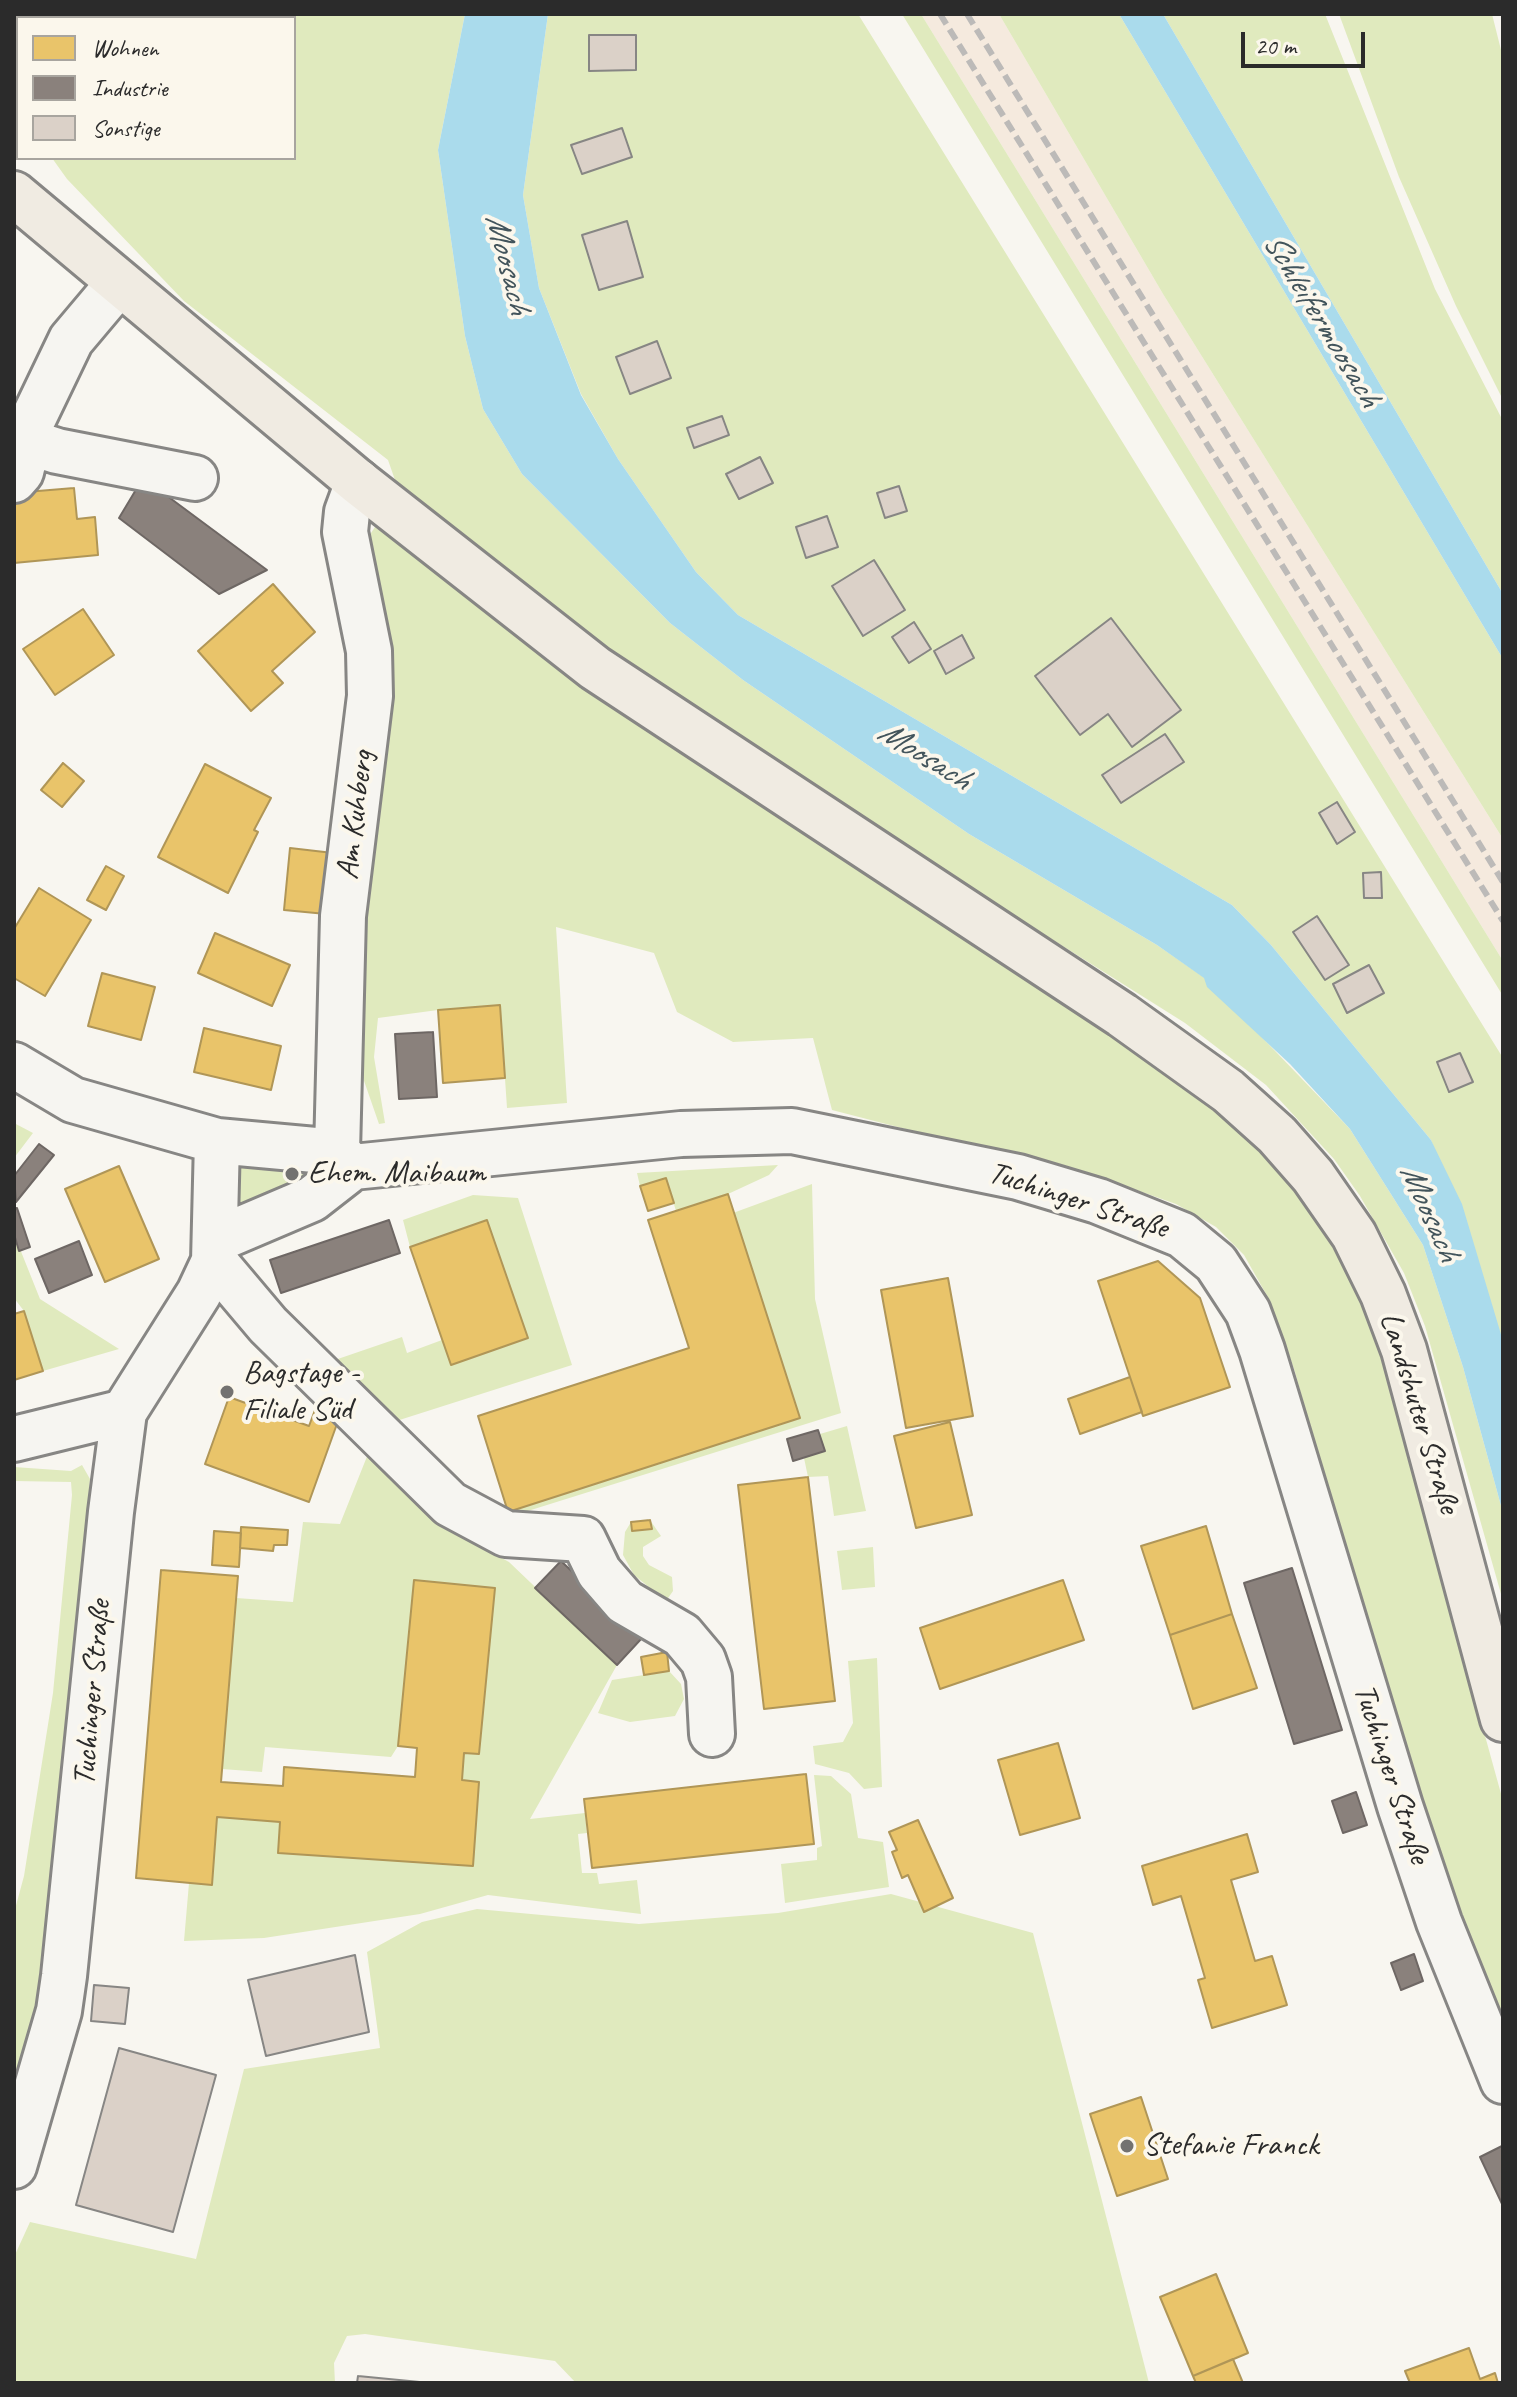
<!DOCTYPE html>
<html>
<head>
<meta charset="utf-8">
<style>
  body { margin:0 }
  #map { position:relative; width:1517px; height:2397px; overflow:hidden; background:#f8f6f0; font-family:Caveat,sans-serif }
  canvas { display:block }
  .frame { position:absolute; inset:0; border:16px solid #2b2b2b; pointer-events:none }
  .legend { position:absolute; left:16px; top:16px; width:280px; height:144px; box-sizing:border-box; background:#fbf7ec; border:2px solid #a8a59f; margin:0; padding:10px 14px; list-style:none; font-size:24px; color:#2b2b2b }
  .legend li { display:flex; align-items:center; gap:16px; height:40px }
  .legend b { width:40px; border:2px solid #a8a59f }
  .scale { position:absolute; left:1241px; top:32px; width:124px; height:36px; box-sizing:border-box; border:4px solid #2b2b2b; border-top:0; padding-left:10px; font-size:24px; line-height:28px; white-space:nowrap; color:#2b2b2b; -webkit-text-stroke:6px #fbf7ec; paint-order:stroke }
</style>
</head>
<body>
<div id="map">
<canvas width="1517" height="2397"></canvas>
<div class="frame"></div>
<ul class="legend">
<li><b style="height:22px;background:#e9c46a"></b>Wohnen</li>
<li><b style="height:22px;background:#8a817c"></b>Industrie</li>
<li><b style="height:22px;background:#dbd1c8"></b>Sonstige</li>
</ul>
<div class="scale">20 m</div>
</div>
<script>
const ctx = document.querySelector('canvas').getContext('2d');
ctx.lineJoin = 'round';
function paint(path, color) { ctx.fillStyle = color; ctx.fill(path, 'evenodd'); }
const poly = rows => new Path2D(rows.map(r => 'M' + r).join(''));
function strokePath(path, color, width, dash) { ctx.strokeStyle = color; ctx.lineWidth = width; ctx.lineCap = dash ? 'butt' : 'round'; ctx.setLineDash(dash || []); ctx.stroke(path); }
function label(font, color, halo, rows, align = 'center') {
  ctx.font = font + ' Caveat,sans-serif'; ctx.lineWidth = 8; ctx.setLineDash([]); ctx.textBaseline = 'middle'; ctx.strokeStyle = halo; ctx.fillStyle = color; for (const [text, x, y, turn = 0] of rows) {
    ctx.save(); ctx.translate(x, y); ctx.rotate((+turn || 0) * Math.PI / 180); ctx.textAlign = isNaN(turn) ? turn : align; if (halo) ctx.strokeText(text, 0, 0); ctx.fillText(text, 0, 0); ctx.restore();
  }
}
paint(poly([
  [921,14,999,14,1163,294,1503,839,1503,961]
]), '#f5eade');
paint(poly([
  [148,14,465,14,438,150,465,336,483,409,522,474,670,623,743,680,969,834,1157,945,1205,978,1350,1129,1423,1245,1463,1367,1503,1513,1503,1601,1425,1326,1404,1273,1360,1196,1334,1159,1266,1085,1185,1023,937,867,596,641,415,502,395,480,388,460,184,301,67,179,52,158,294,158,294,18,149,18],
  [548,14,858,14,1503,1058,1503,1341,1431,1140,1271,945,1232,905,738,615,696,572,618,459,581,394,539,288,523,195],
  [902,14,921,14,1503,961,1503,996],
  [999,14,1119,14,1503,659,1503,839,1163,294],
  [1163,14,1325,14,1435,289,1503,421,1503,594],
  [1339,14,1492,14,1503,58,1503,400,1456,306,1399,177],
  [379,521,1193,1091,1263,1152,1292,1183,1340,1253,1372,1326,1503,1801,1503,2035,1450,1899,1333,1513,1295,1372,1270,1301,1244,1255,1216,1227,1176,1204,1122,1185,832,1110,813,1038,733,1042,677,1012,654,953,556,927,567,1103,507,1108,500,1005,438,1010,378,1018,374,1057,385,1123,379,1124,354,1052,361,548],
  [14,1123,33,1133,14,1158],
  [230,1162,305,1170,304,1178,303,1183,245,1206,239,1205,233,1200],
  [778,1165,769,1175,728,1194,676,1211,666,1178,640,1186,637,1173],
  [812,1184,815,1299,841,1413,515,1515,508,1512,800,1418,733,1213],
  [473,1195,518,1198,572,1365,390,1423,329,1362,402,1337,407,1353,442,1340,451,1365,528,1338,487,1221,410,1247,403,1220],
  [14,1234,40,1299,119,1349,43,1371,24,1311,14,1298],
  [847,1426,866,1511,834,1516,828,1476,808,1477,804,1458,824,1451,820,1434],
  [368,1454,437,1523,509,1562,617,1665,530,1819,585,1813,587,1833,578,1834,582,1873,597,1873,599,1884,637,1880,641,1914,488,1895,420,1914,264,1938,184,1941,189,1883,212,1884,217,1817,280,1822,279,1853,473,1866,479,1782,462,1780,464,1753,479,1754,495,1588,414,1580,398,1746,391,1757,265,1747,262,1772,222,1769,236,1598,293,1602,303,1522,340,1524],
  [82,1465,90,1479,68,1740,39,2002,14,2114,14,1913,24,1876,53,1693,72,1495,71,1482,14,1481,14,1467,71,1471],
  [650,1520,661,1536,643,1547,643,1556,649,1565,672,1577,673,1591,666,1601,634,1575,623,1555,625,1532,631,1522,633,1531,651,1529],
  [873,1547,875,1587,842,1590,837,1551],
  [877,1658,882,1787,864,1789,849,1773,815,1764,813,1746,843,1742,853,1723,848,1661],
  [669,1671,681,1684,684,1699,675,1716,630,1722,598,1713,612,1680],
  [814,1775,831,1776,851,1794,858,1838,883,1842,889,1887,785,1903,781,1864,817,1860,817,1848,822,1846],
  [891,1894,1033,1933,1149,2383,576,2383,555,2361,365,2334,347,2336,334,2363,335,2383,14,2383,14,2257,30,2222,196,2259,244,2069,380,2048,367,1952,422,1922,477,1909,639,1924,778,1913]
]), '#e0eabe');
paint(poly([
  [465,14,548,14,523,195,539,288,581,395,618,459,696,572,738,615,1232,905,1271,945,1431,1140,1462,1204,1503,1341,1503,1513,1463,1367,1423,1245,1350,1129,1290,1064,1207,987,1204,978,1157,945,969,834,743,680,670,623,522,474,483,409,465,336,438,150],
  [1119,14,1163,14,1503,594,1503,659]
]), '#aadbec');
const homes = poly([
  [74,488,77,519,95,517,98,555,14,563,14,493,74,488],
  [273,584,315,632,272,671,283,683,251,711,198,651,273,584],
  [83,609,114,655,55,695,23,649,83,609],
  [63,763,84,781,62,807,41,790,63,763],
  [205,764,271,798,254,830,258,832,228,893,158,857,205,764],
  [290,848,333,853,326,914,284,910,290,848],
  [106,866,124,876,106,910,87,900,106,866],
  [39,888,91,920,45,996,14,978,14,929,39,888],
  [215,933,290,965,272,1006,198,973,215,933],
  [102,973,155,987,141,1040,88,1026,102,973],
  [500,1005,505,1078,443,1083,438,1010,500,1005],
  [204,1028,281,1046,271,1090,194,1072,204,1028],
  [119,1166,159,1259,105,1282,65,1189,119,1166],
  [666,1178,674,1203,648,1211,640,1186,666,1178],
  [728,1194,800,1418,508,1512,478,1416,689,1348,648,1220,728,1194],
  [487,1220,528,1338,451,1365,410,1247,487,1220],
  [1158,1261,1200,1298,1230,1387,1143,1416,1098,1281,1158,1261],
  [948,1278,973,1416,906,1428,881,1290,948,1278],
  [24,1311,43,1371,14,1380,14,1314,24,1311],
  [1130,1377,1142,1412,1080,1434,1068,1399,1130,1377],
  [229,1397,309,1426,318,1402,338,1421,309,1502,205,1464,229,1397],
  [950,1422,972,1515,916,1528,894,1436,950,1422],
  [808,1477,835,1701,764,1709,738,1485,808,1477],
  [650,1520,652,1529,632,1531,631,1522,650,1520],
  [1206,1526,1232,1614,1170,1635,1141,1546,1206,1526],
  [241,1527,288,1530,287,1545,274,1545,273,1551,240,1548,241,1527],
  [214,1531,241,1533,239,1567,212,1565,214,1531],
  [161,1570,238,1576,221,1782,283,1786,284,1767,415,1777,417,1748,398,1746,414,1580,495,1588,479,1754,464,1753,462,1780,479,1782,473,1866,278,1853,280,1822,217,1817,212,1885,136,1878,161,1570],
  [1063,1580,1084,1640,940,1689,920,1628,1063,1580],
  [1232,1614,1257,1688,1193,1709,1170,1635,1232,1614],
  [667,1652,669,1671,644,1675,641,1657,667,1652],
  [1058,1743,1080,1818,1020,1835,998,1760,1058,1743],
  [806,1774,814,1844,592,1868,584,1799,806,1774],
  [918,1820,953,1898,924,1912,908,1875,902,1878,892,1852,897,1850,889,1832,918,1820],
  [1247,1834,1258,1872,1231,1880,1255,1961,1272,1956,1287,2005,1212,2028,1198,1980,1205,1978,1181,1896,1153,1905,1142,1866,1247,1834],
  [1141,2097,1168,2179,1117,2196,1090,2114,1141,2097],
  [1216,2274,1248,2353,1193,2376,1160,2297,1216,2274],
  [1469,2348,1480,2379,1495,2373,1498,2383,1410,2383,1405,2371,1469,2348],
  [1233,2359,1243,2383,1196,2383,1193,2376,1233,2359]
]);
paint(homes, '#e9c46a');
strokePath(homes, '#b09657', 2);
const industry = poly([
  [143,478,267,570,219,594,119,518,143,478],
  [433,1032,437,1097,399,1099,395,1034,433,1032],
  [39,1144,54,1155,16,1202,14,1176,39,1144],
  [17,1208,30,1247,19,1251,14,1234,14,1209,17,1208],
  [389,1220,400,1253,281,1293,270,1260,389,1220],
  [79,1241,92,1275,49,1293,35,1259,79,1241],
  [818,1430,825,1451,793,1461,787,1439,818,1430],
  [561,1561,642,1638,617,1665,535,1588,561,1561],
  [1292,1568,1342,1730,1294,1744,1244,1583,1292,1568],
  [1356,1792,1367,1825,1343,1833,1332,1801,1356,1792],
  [1414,1954,1423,1981,1401,1990,1391,1963,1414,1954],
  [1502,2146,1503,2148,1503,2206,1480,2157,1502,2146]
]);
paint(industry, '#8a817c');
strokePath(industry, '#6e6764', 2);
const building = poly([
  [589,35,636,35,636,70,589,71,589,35],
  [622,128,632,157,582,174,571,145,622,128],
  [627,221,643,277,599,290,582,235,627,221],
  [657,341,671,378,630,394,616,357,657,341],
  [722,416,729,435,694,448,687,428,722,416],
  [760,457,773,483,739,499,726,474,760,457],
  [899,486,907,511,885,518,877,493,899,486],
  [827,516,838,547,806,558,796,527,827,516],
  [874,560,905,610,863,636,832,586,874,560],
  [1111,618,1181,710,1132,747,1108,714,1080,735,1035,676,1111,618],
  [914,622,931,649,909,663,892,637,914,622],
  [962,635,974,658,946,674,934,651,962,635],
  [1165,734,1184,762,1121,803,1102,775,1165,734],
  [1337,802,1355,832,1337,844,1319,813,1337,802],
  [1381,872,1382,898,1364,898,1363,873,1381,872],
  [1317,916,1349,965,1325,980,1293,932,1317,916],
  [1369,965,1384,993,1347,1013,1333,984,1369,965],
  [1460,1053,1473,1082,1449,1092,1437,1062,1460,1053],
  [355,1955,369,2032,266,2056,248,1980,355,1955],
  [94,1985,129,1988,125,2024,91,2021,94,1985],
  [119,2048,216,2075,173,2232,76,2205,119,2048],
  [358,2376,430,2383,357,2383,358,2376]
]);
paint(building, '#dbd1c8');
strokePath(building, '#878684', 2);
const minor = poly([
  [28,14,29,18],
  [96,18,101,14],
  [14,104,18,94],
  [119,283,71,340,23,440,57,451,195,478],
  [14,428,23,440,26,452,21,472,14,480],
  [14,1065,73,1100,217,1141,337,1152,353,1167],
  [337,1152,343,916,370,696,369,651,345,532,347,512,358,482],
  [218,1239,312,1199,353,1167,681,1134,792,1131,1018,1177,1098,1201,1182,1235,1216,1263,1248,1312,1262,1350,1400,1806,1439,1922,1503,2081],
  [214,1261,268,1325,450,1504,506,1534,583,1539,599,1572,625,1602,682,1635,703,1660,709,1677,712,1734],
  [14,1439,124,1412],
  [14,2166,59,2011,64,1976,111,1512,124,1412,199,1293,214,1261,217,1141]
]);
const major = poly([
  [14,194,358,482,595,668,1122,1015,1228,1091,1277,1135,1313,1176,1354,1235,1383,1294,1404,1350,1503,1719]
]);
strokePath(minor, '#878684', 50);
strokePath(major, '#878684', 50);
strokePath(minor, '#f6f5f1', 44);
strokePath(major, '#f0ebe2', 44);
strokePath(poly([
  [940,14,1503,921],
  [967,14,1503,882]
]), '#bcbab8', 6, [12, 6]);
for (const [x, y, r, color] of [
  [292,1174,8,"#737270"],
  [227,1392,8,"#737270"],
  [1127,2146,8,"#737270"]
]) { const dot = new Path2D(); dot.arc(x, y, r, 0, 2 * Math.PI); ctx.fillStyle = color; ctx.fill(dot); strokePath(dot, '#fbf7ec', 3); }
label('32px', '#2b2b2b', '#fbf7ec', [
  ["Am Kuhberg",356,815,-83],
  ["Tuchinger Straße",1078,1201,18],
  ["Landshuter Straße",1419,1413,73],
  ["Tuchinger Straße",93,1693,-85],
  ["Tuchinger Straße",1391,1774,72]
]);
label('32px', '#2b2b2b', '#fbf7ec', [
  ["Ehem. Maibaum",308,1174],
  ["Bagstage -",243,1374],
  ["Filiale Süd",243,1411],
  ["Stefanie Franck",1143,2146]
], 'left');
label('italic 34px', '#42545b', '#fbf7ec', [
  ["Moosach",507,264,76],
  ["Schleifermoosach",1321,320,59],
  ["Moosach",924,756,32],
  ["Moosach",1429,1213,66]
]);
</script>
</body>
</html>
